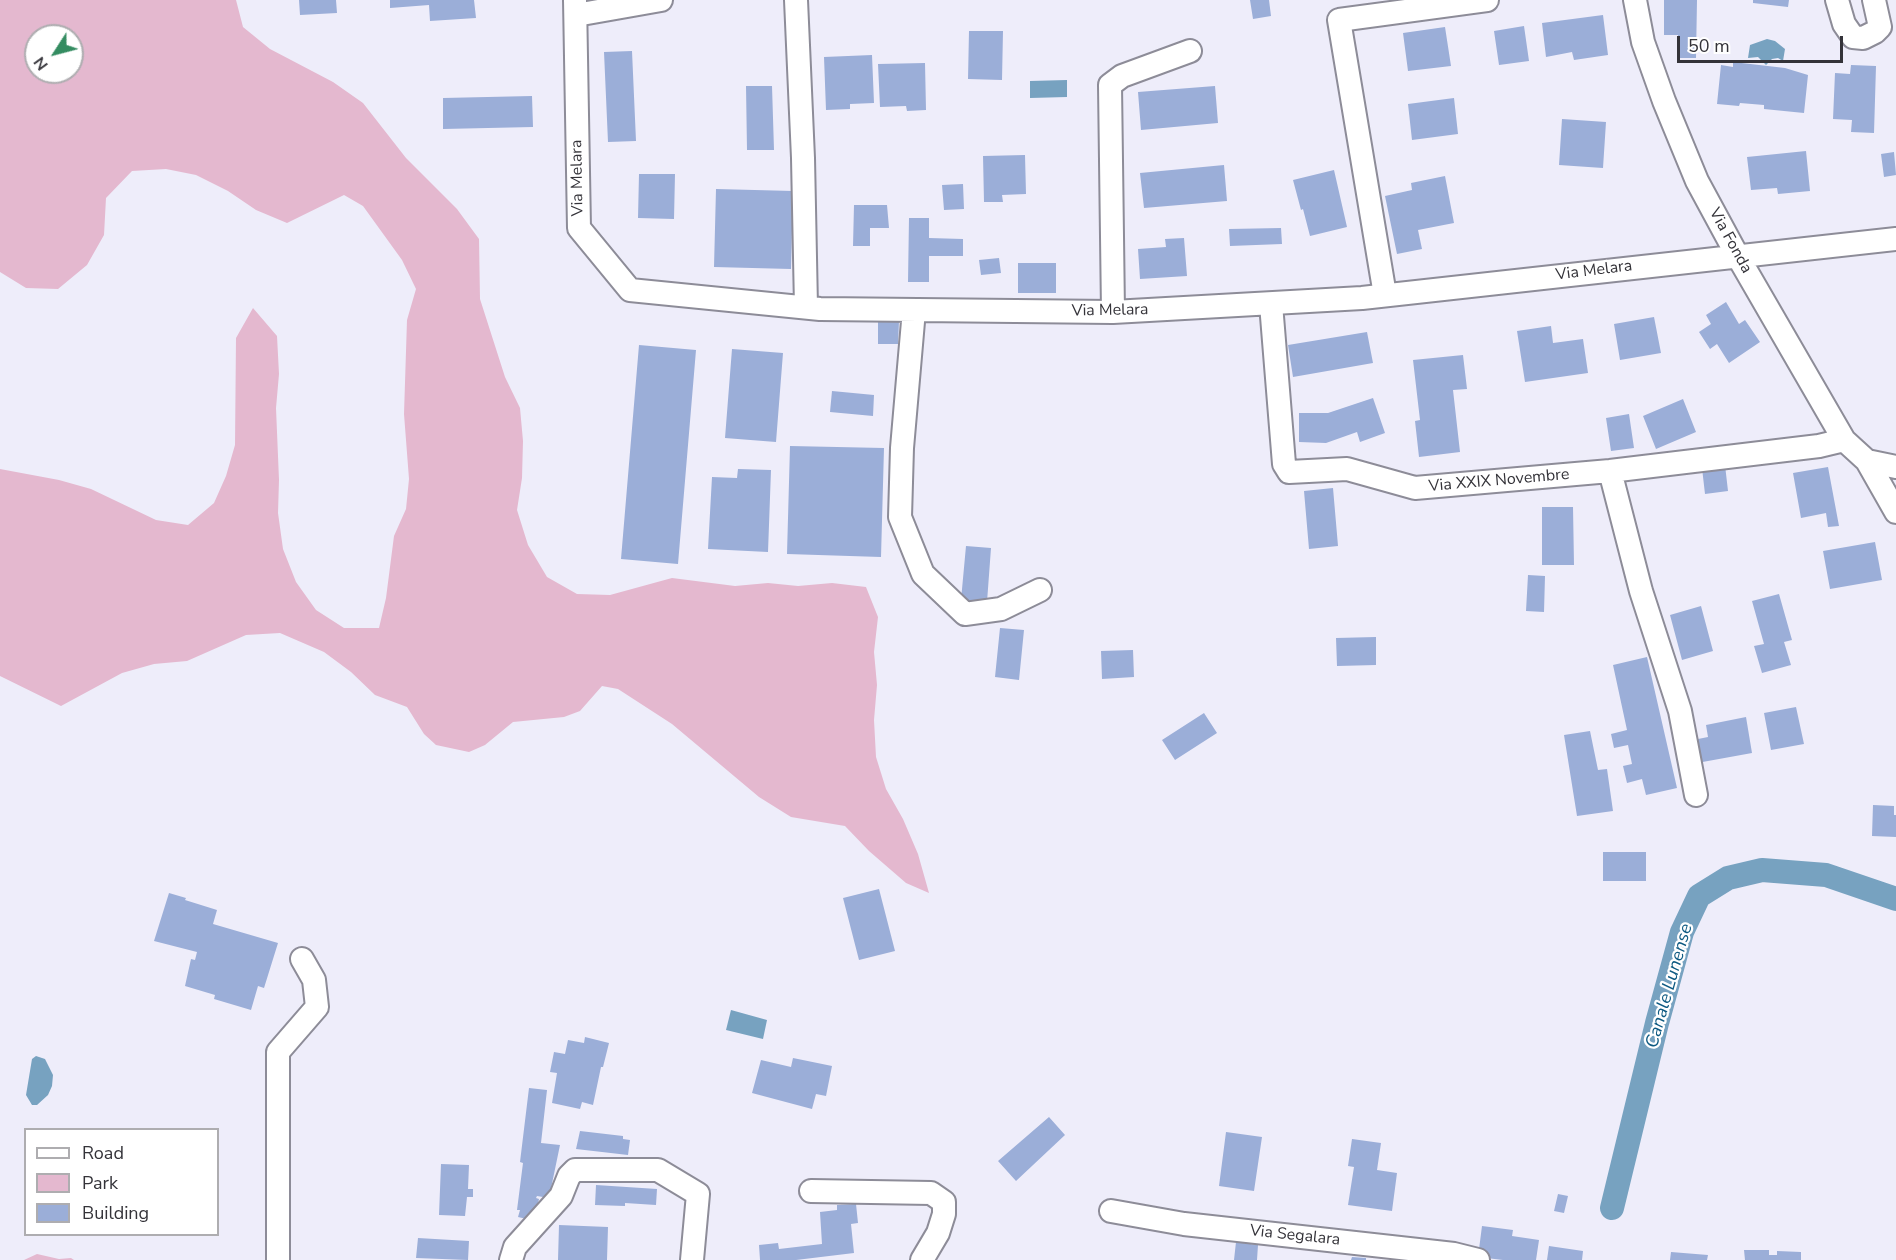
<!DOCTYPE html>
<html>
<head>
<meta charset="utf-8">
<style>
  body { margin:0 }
  #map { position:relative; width:1896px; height:1260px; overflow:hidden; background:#eeedfa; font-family:"Nunito Sans",sans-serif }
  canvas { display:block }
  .legend { position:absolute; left:24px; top:1128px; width:195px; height:108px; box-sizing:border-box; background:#fff; border:2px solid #aeadb0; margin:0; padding:8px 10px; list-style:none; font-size:18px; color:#343339 }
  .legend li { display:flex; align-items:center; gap:12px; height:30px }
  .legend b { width:30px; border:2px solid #aeadb0 }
  .north { position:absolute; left:24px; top:24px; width:60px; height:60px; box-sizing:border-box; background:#fff; border:2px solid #aeadb0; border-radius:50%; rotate:234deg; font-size:16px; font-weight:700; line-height:24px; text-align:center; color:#343339 }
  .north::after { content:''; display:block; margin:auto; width:21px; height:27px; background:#348c61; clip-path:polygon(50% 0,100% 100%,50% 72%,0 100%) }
  .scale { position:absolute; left:1677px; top:36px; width:166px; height:27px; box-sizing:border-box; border:3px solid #343339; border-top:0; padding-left:8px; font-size:18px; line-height:21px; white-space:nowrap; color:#343339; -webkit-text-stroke:4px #fff; paint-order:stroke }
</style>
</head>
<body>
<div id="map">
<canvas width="1896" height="1260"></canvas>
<ul class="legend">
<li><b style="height:8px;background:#fff"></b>Road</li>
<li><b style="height:16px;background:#e4b8cf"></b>Park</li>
<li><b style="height:16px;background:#9baed8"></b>Building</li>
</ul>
<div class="north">N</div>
<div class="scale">50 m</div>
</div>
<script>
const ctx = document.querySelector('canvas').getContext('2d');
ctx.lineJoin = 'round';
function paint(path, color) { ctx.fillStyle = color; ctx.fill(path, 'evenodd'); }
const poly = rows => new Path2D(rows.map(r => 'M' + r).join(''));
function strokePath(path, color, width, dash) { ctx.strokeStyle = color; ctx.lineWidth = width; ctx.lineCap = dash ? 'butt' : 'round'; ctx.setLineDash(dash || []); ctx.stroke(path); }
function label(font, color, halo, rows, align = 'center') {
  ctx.font = font + ' "Nunito Sans",sans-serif'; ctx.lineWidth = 4.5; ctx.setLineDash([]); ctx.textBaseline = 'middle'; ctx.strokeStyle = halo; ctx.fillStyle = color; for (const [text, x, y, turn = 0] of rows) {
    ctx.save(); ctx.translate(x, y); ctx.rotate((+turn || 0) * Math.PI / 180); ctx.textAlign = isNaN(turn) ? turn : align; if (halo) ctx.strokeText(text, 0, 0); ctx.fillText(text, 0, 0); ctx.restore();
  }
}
paint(poly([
  [0,0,236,0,243,27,270,49,333,82,363,103,406,158,457,209,479,239,480,299,505,377,520,408,523,441,522,478,517,510,528,545,547,577,577,594,610,595,672,578,735,586,768,583,798,586,832,583,866,587,878,617,874,652,877,685,874,720,876,757,886,789,903,819,918,854,929,893,906,883,869,851,845,826,791,817,759,797,672,724,618,689,602,686,580,711,564,717,513,722,485,745,469,752,436,745,424,734,407,707,375,695,351,672,324,652,280,633,246,635,187,661,154,664,122,673,61,706,0,676,0,469,59,480,91,489,156,520,188,525,214,503,226,476,235,445,236,338,253,308,277,336,279,374,276,408,279,480,278,513,283,549,296,582,316,610,344,628,379,628,386,598,394,536,406,509,409,479,404,414,407,320,416,289,402,260,363,206,344,195,287,223,256,210,228,191,196,175,166,169,132,171,106,198,104,235,87,265,58,289,26,288,0,272],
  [36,36,72,36,72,72,36,72],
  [37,1254,59,1259,71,1258,74,1260,24,1260]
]), '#e4b8cf');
paint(poly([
  [1767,39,1775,41,1785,49,1783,61,1778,58,1772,59,1766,65,1758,57,1748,58,1750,45],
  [1067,80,1067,97,1030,98,1030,81],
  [731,1010,767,1020,763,1039,726,1030],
  [36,1056,45,1059,53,1075,52,1086,48,1095,37,1105,32,1105,26,1095,32,1059]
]), '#77a2c0');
strokePath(poly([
  [1612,1208,1657,1023,1682,932,1699,896,1728,878,1762,870,1826,875,1896,899]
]), '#77a2c0', 24);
paint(poly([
  [299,0,336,0,337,13,300,15],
  [390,0,474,0,476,18,430,21,429,5,390,8],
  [1250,0,1269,0,1271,16,1253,19],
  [1664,0,1697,0,1696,58,1678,58,1678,35,1664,35],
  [1753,0,1789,0,1788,7,1753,3],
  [1603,15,1608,55,1574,60,1572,52,1546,57,1542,23],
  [1524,26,1529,61,1499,65,1494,31],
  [1445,27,1451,66,1408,71,1403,33],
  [969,31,1003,31,1002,80,968,79],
  [632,51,636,141,608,142,604,52],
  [872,55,874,103,850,104,850,109,826,110,824,57],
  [1733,62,1785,68,1808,75,1804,113,1764,109,1764,105,1740,103,1739,106,1717,104,1721,65,1733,67],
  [925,63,926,110,907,111,906,106,880,107,878,64],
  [1851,65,1876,66,1874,133,1851,132,1852,120,1833,119,1835,73,1850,74],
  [746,86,772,86,774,150,747,150],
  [1215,86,1218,123,1141,130,1138,92],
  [532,96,533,127,443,129,443,98],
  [1454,98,1458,134,1412,140,1408,104],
  [1562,119,1606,122,1603,168,1559,165],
  [1806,151,1810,191,1778,194,1777,188,1751,190,1747,157],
  [1894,152,1896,175,1884,177,1881,154],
  [1025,155,1026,194,1002,195,1003,202,984,202,983,156],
  [1224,165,1227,201,1144,208,1140,173],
  [1334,170,1347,227,1310,236,1303,209,1301,210,1293,180],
  [639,174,675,174,674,219,638,218],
  [1445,176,1454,223,1418,230,1422,249,1397,254,1385,196,1412,190,1411,183],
  [963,184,964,209,944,210,942,185],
  [716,189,793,191,791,269,714,267],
  [854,205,887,205,889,228,870,228,870,246,853,246],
  [909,218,929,218,929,238,963,239,963,256,929,256,929,282,908,282],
  [1281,228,1282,244,1230,246,1229,229],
  [1184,238,1187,276,1140,279,1138,249,1166,247,1165,239],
  [999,258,1001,273,981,275,979,260],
  [1018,263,1056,263,1056,293,1018,293],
  [1726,302,1739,324,1745,320,1760,342,1729,363,1717,344,1710,349,1699,332,1711,324,1706,315],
  [1654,317,1661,353,1620,360,1614,324],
  [878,321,899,321,898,344,878,344],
  [1551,326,1553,343,1583,339,1588,373,1525,382,1517,331],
  [1367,332,1373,363,1293,377,1288,345],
  [639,345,696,350,678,564,621,559],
  [732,349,783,353,776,442,725,438],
  [1463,355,1467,389,1453,390,1460,452,1419,457,1415,421,1420,420,1413,360],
  [832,391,874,395,873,416,830,412],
  [1373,398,1385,433,1360,442,1357,432,1326,443,1299,442,1299,413,1328,413],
  [1683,399,1696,432,1656,449,1643,416],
  [1629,414,1634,448,1611,451,1606,418],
  [790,446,884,448,881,557,787,554],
  [1725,465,1728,491,1705,494,1702,468],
  [1828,467,1839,526,1828,527,1826,513,1801,518,1793,473],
  [738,469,771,470,768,552,708,549,712,477,737,478],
  [1333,488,1338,546,1309,549,1304,491],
  [1542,507,1573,507,1574,565,1542,565],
  [1875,542,1882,580,1830,589,1823,551],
  [966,546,991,548,987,602,961,600],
  [1528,575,1545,576,1544,612,1526,611],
  [1779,594,1792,640,1784,642,1791,665,1762,673,1754,646,1764,644,1752,601],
  [1701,606,1713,651,1682,660,1670,615],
  [1000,628,1024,630,1019,680,995,677],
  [1376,637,1376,665,1337,666,1336,638],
  [1133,650,1134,677,1102,679,1101,651],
  [1647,657,1677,788,1646,795,1642,779,1627,783,1623,766,1632,764,1628,745,1614,748,1611,734,1627,730,1613,665],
  [1796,707,1804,744,1771,750,1764,713],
  [1204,713,1217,733,1175,760,1162,740],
  [1746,717,1752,753,1697,763,1693,740,1708,737,1706,725],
  [1590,731,1598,770,1607,769,1613,811,1577,816,1564,735],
  [1873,805,1894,806,1894,815,1896,815,1896,837,1872,836],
  [1603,852,1646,852,1646,881,1603,881],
  [879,889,895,951,859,960,843,898],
  [169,893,186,898,185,900,217,910,213,924,278,943,264,988,258,986,251,1010,214,999,215,995,185,986,191,959,195,960,197,952,154,941],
  [585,1037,609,1043,603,1067,601,1067,593,1105,582,1102,580,1109,552,1103,557,1073,550,1072,554,1052,565,1054,568,1040,584,1043],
  [793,1058,832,1066,826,1096,816,1094,812,1109,752,1093,761,1060,791,1067],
  [529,1088,547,1090,541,1143,560,1145,549,1198,537,1196,536,1198,539,1199,536,1213,531,1220,518,1217,520,1210,517,1210,523,1163,520,1162],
  [1049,1117,1065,1135,1016,1181,998,1161],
  [580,1131,623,1136,623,1139,630,1140,628,1155,576,1149],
  [1226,1132,1262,1137,1254,1191,1219,1186],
  [1352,1139,1381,1143,1377,1170,1397,1173,1392,1211,1348,1205,1354,1167,1348,1166],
  [441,1164,469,1165,468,1189,473,1189,473,1197,467,1197,465,1216,439,1215],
  [596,1185,657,1189,656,1205,625,1203,625,1206,595,1205],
  [1558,1194,1568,1196,1564,1213,1554,1211],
  [856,1204,858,1223,851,1224,854,1253,796,1260,760,1260,759,1245,778,1243,779,1249,822,1244,820,1212,837,1210,837,1205],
  [559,1225,608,1227,607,1260,558,1260],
  [1482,1226,1513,1230,1512,1236,1539,1240,1536,1260,1503,1260,1478,1257],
  [418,1238,469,1241,468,1260,416,1258],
  [1236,1242,1258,1245,1257,1260,1234,1260],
  [1549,1246,1583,1251,1582,1260,1547,1260],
  [1744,1250,1769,1250,1769,1255,1777,1255,1777,1251,1801,1252,1801,1260,1745,1260],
  [1671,1252,1708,1255,1707,1260,1670,1260],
  [1352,1257,1366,1258,1366,1260,1351,1260]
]), '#9baed8');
const minor = poly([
  [575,0,579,228,630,290,820,309,1113,312,1362,298,1896,239],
  [796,0,803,158,806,307],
  [1635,0,1643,42,1664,101,1697,181,1737,255,1844,440,1867,461,1896,512],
  [1837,0,1844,24,1853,37,1863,38,1875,32,1880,27,1874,0],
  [576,15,661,0],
  [1385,295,1339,20,1487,0],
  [1271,304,1284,464,1289,472,1347,469,1415,488,1610,471,1819,446,1844,440],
  [914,310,902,448,900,517,923,574,965,614,1001,609,1040,590],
  [1113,312,1110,85,1122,76,1190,51],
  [1867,461,1896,467],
  [1610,471,1641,591,1680,711,1696,795],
  [811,1191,931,1193,944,1202,944,1214,938,1233,922,1260],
  [1111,1211,1184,1224,1454,1254,1478,1260],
  [278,1260,278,1052,317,1007,314,980,302,959],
  [511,1260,515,1247,561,1196,569,1176,575,1170,658,1170,698,1194,692,1260]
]);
strokePath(minor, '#8d8c98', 26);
strokePath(minor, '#fff', 22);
label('16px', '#343339', '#fff', [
  ["Via Melara",578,178,-91],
  ["Via Fonda",1730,241,61],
  ["Via Melara",1594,271,-7],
  ["Via Melara",1110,311,-1],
  ["Via XXIX Novembre",1499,481,-5],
  ["Via Segalara",1295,1236,6]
]);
label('italic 18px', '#0e5a82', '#fff', [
  ["Canale Lunense",1670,986,-74]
]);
</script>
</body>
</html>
